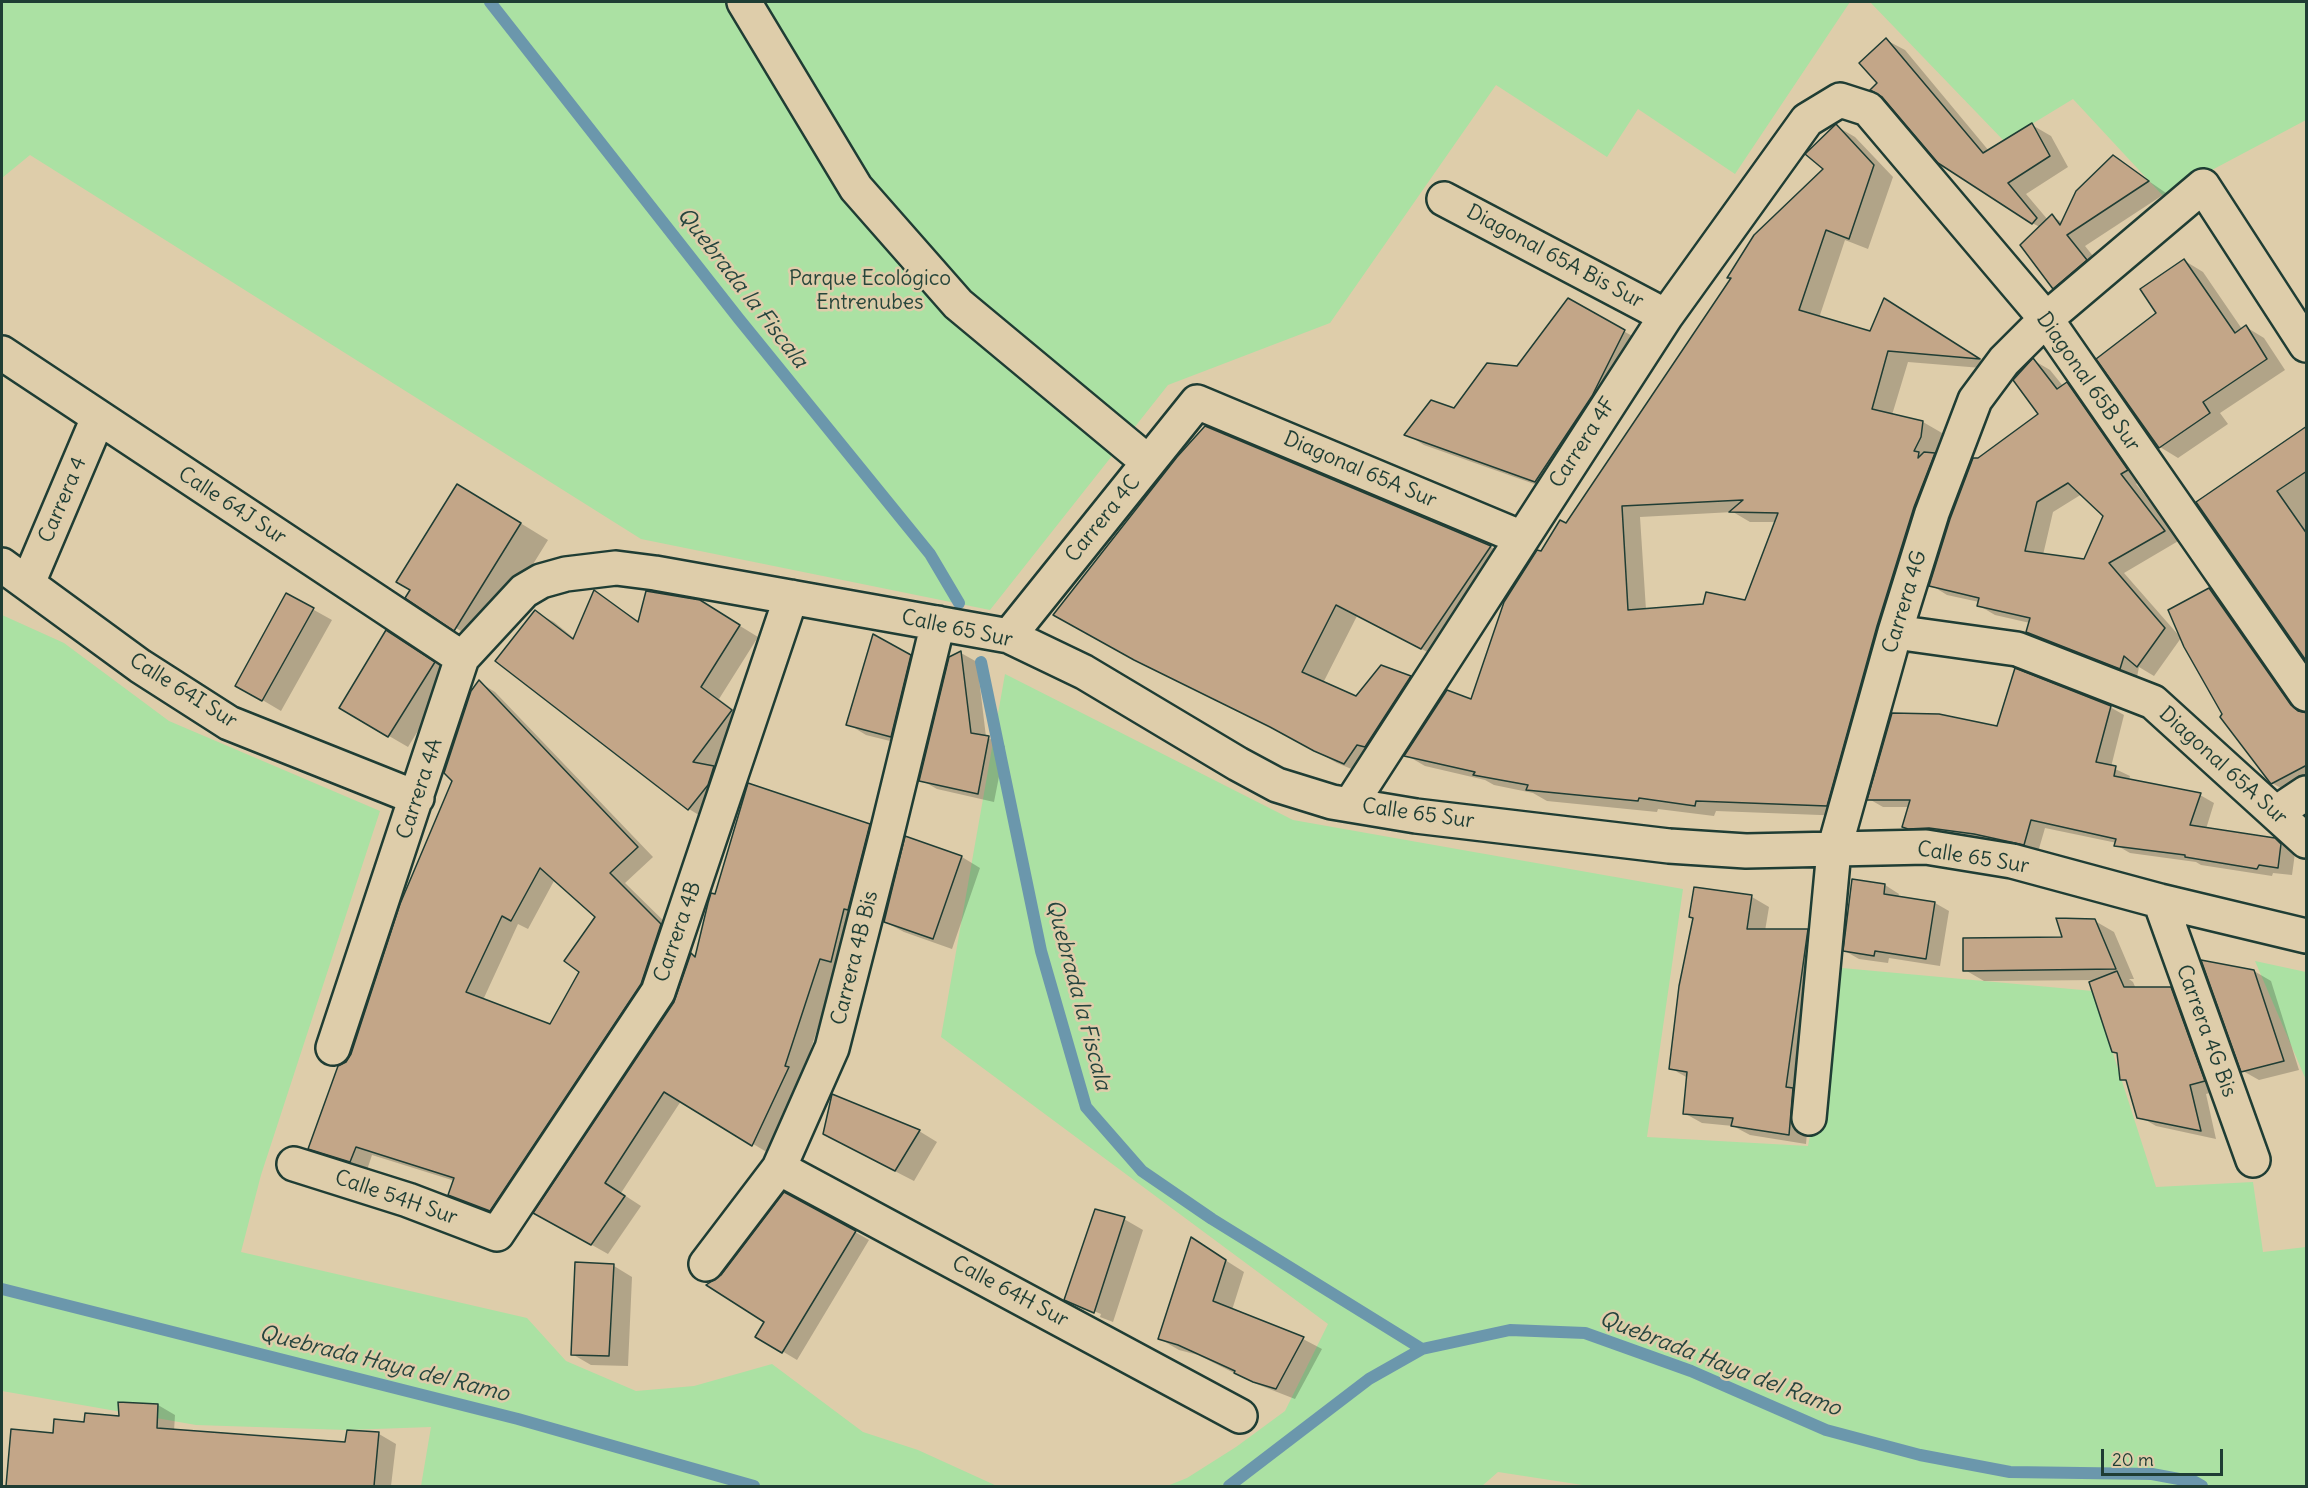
<!DOCTYPE html>
<html>
<head>
<meta charset="utf-8">
<style>
  body { margin:0 }
  #map { position:relative; width:2308px; height:1488px; overflow:hidden; background:#decdaa; font-family:Delius,sans-serif }
  canvas { display:block }
  .frame { position:absolute; inset:0; border:3px solid #1f3d34; pointer-events:none }
  .scale { position:absolute; left:2101px; top:1449px; width:122px; height:27px; box-sizing:border-box; border:3px solid #1f3d34; border-top:0; padding-left:8px; font-size:18px; line-height:21px; white-space:nowrap; color:#1f3d34; -webkit-text-stroke:4px #decdaa; paint-order:stroke }
</style>
</head>
<body>
<div id="map">
<canvas width="2308" height="1488"></canvas>
<div class="frame"></div>
<div class="scale">20 m</div>
</div>
<script>
const ctx = document.querySelector('canvas').getContext('2d');
ctx.lineJoin = 'round';
function paint(path, color) { ctx.fillStyle = color; ctx.fill(path, 'evenodd'); }
const poly = rows => new Path2D(rows.map(r => 'M' + r).join(''));
function strokePath(path, color, width, dash) { ctx.strokeStyle = color; ctx.lineWidth = width; ctx.lineCap = dash ? 'butt' : 'round'; ctx.setLineDash(dash || []); ctx.stroke(path); }
function label(font, color, halo, rows, align = 'center') {
  ctx.font = font + ' Delius,sans-serif'; ctx.lineWidth = 5; ctx.setLineDash([]); ctx.textBaseline = 'middle'; ctx.strokeStyle = halo; ctx.fillStyle = color; for (const [text, x, y, turn = 0] of rows) {
    ctx.save(); ctx.translate(x, y); ctx.rotate((+turn || 0) * Math.PI / 180); ctx.textAlign = isNaN(turn) ? turn : align; if (halo) ctx.strokeText(text, 0, 0); ctx.fillText(text, 0, 0); ctx.restore();
  }
}
paint(poly([
  [2,2,1850,2,1735,174,1638,109,1607,157,1496,85,1330,323,1168,385,990,610,641,539,30,155,2,178],
  [1870,2,2306,2,2306,120,2163,196,2073,99,2004,141],
  [2,615,64,643,169,721,380,811,261,1175,241,1252,527,1318,566,1361,636,1391,694,1386,772,1364,863,1432,918,1450,997,1486,421,1486,431,1427,347,1430,196,1425,2,1391],
  [1005,674,1293,820,1683,889,1647,1137,1808,1146,1842,968,2093,991,2156,1187,2253,1182,2263,1252,2306,1247,2306,1486,1589,1486,1498,1472,1482,1486,1167,1486,1187,1478,1236,1447,1285,1411,1328,1324,941,1037],
  [2255,961,2306,972,2306,1080]
]), '#abe1a3');
paint(poly([
  [1886,40,1905,50,1989,151,2032,125,2051,136,2068,167,2026,194,2048,220,2052,216,2063,223,2114,157,2166,193,2085,246,2105,271,2072,298,2054,288,2040,227,2032,223,1879,83],
  [1836,126,1855,137,1893,177,1868,249,1845,240,1819,318,1871,333,1904,311,1994,369,1908,362,1892,415,1923,422,1942,433,1940,449,1936,456,1953,466,1846,816,1716,811,1714,816,1658,809,1657,812,1547,801,1533,793,1494,785,1485,780,1425,766,1406,755,1472,701,1541,553,1566,525,1732,279,1729,277,1825,169],
  [1733,512,1750,522,1776,522,1746,602,1646,610,1640,517],
  [2185,261,2203,272,2242,329,2246,327,2264,338,2285,370,2220,413,2228,424,2178,458,2160,447,2158,313],
  [1568,300,1643,342,1554,491,1424,445,1406,434,1454,410,1518,367],
  [2033,360,2050,370,2063,386,2067,383,2083,393,2143,479,2136,484,2180,540,2124,573,2181,638,2154,676,2139,667,2137,677,2044,641,2028,632,2030,623,1995,615,1978,605,1979,602,1947,595,1931,585,1979,460,2040,414],
  [2082,494,2104,516,2085,561,2043,555,2053,512],
  [1205,427,1491,547,1511,559,1443,660,1357,616,1323,683,1356,698,1381,667,1410,678,1430,689,1366,775,1337,763,1292,738,1156,671],
  [2306,427,2306,659,2198,503],
  [486,502,548,540,483,645,407,597],
  [2209,589,2232,603,2306,709,2306,790,2295,796,2272,783,2224,715],
  [595,592,640,622,719,613,758,637,719,699,750,722,715,768,733,778,707,820,689,809,535,612,554,622,575,639],
  [287,595,332,620,281,711,237,685],
  [874,636,929,667,910,746,866,735,848,724],
  [405,643,453,674,408,747,341,708],
  [961,653,977,662,986,737,1005,746,994,802,937,789,921,780],
  [479,682,495,692,653,857,625,883,677,934,506,1219,465,1203,496,1215,497,1212,465,1200,465,1203,450,1194,455,1181,372,1155,367,1170,326,1157,310,1148,352,1055,453,781],
  [555,879,597,917,580,971,551,1026,483,1000,518,924,528,929],
  [2110,707,2124,715,2111,767,2130,776,2129,780,2200,795,2214,803,2206,829,2275,840,2295,853,2292,875,2273,873,2272,876,2201,865,2196,862,2130,853,2116,845,2117,843,2045,828,2038,852,1918,835,1904,826,1909,807,1883,807,1869,799,1998,728],
  [869,826,886,835,837,968,802,1076,770,1154,681,1101,621,1193,641,1206,608,1254,535,1213,675,1003,696,958,716,896],
  [962,857,980,868,952,949,904,932,885,922],
  [1885,885,1899,894,1898,897,1935,903,1949,911,1940,966,1889,958,1888,963,1859,959,1845,951],
  [1752,897,1769,907,1765,931,1807,930,1824,940,1806,1144,1750,1135,1733,1126,1702,1123,1684,1113,1688,1078,1670,1068,1694,919,1690,917],
  [2095,921,2114,932,2134,979,2129,979,2133,982,2136,989,2171,989,2187,998,2221,1090,2206,1094,2216,1139,2156,1126,2139,1116,2128,1082,2122,1079,2119,1055,2113,1051,2099,980,1984,981,1965,970,2065,938],
  [2254,971,2271,981,2299,1070,2259,1080,2243,1071],
  [919,1131,937,1142,914,1181,844,1145],
  [1124,1219,1143,1230,1113,1322,1100,1317,1101,1314,1084,1307,1084,1310,1066,1300],
  [855,1232,869,1240,797,1360,757,1336],
  [1192,1239,1244,1272,1232,1310,1303,1339,1322,1349,1295,1399,1254,1383,1198,1355,1179,1350,1160,1339],
  [614,1266,632,1277,628,1366,591,1365,572,1354],
  [158,1405,175,1415,174,1431,347,1444,379,1434,396,1444,391,1486,8,1486,13,1431,54,1434,86,1424,121,1418]
]), '#0003');
strokePath(poly([
  [490,2,739,319,930,554,959,603],
  [981,662,1041,951,1086,1107,1142,1171,1212,1219,1422,1349],
  [2,1289,518,1419,754,1486],
  [1229,1486,1369,1379,1422,1349,1510,1330,1585,1333,1691,1371,1826,1430,1920,1455,2010,1472,2152,1474,2195,1482,2202,1486]
]), '#6b97ac', 12);
const building = poly([
  [1886,38,1983,153,2032,123,2050,156,2008,183,2037,218,2032,224,1938,163,1882,97,1870,90,1877,83,1859,63,1886,38],
  [1836,124,1874,165,1849,239,1826,230,1799,310,1870,331,1884,298,1980,359,1888,351,1872,409,1923,421,1921,437,1914,451,1919,452,1918,458,1924,452,1935,453,1914,507,1877,626,1827,806,1696,801,1695,806,1639,798,1638,801,1526,790,1528,785,1473,775,1475,772,1404,756,1447,690,1471,699,1504,602,1537,550,1541,551,1560,520,1566,523,1731,278,1727,278,1754,235,1823,169,1805,154,1836,124],
  [1743,500,1729,512,1778,513,1745,600,1706,592,1703,604,1628,610,1622,506,1743,500],
  [2113,155,2149,181,2067,235,2087,260,2053,289,2020,245,2052,214,2060,225,2076,191,2113,155],
  [2184,259,2235,333,2246,325,2267,359,2203,402,2210,413,2159,448,2096,359,2156,313,2140,289,2184,259],
  [1568,298,1625,330,1592,396,1535,482,1404,435,1431,400,1454,408,1487,363,1517,366,1568,298],
  [2033,358,2057,389,2067,382,2128,470,2121,474,2165,531,2109,563,2165,628,2137,667,2124,656,2120,669,2026,632,2030,618,1977,606,1979,598,1929,586,1950,519,1973,458,1978,458,2038,414,2013,380,2033,358],
  [2068,483,2103,516,2084,559,2025,551,2037,502,2068,483],
  [1205,426,1491,546,1421,649,1336,605,1302,672,1356,696,1381,665,1411,676,1365,747,1357,745,1344,764,1314,751,1270,727,1134,660,1053,615,1177,457,1205,426],
  [2307,426,2307,471,2277,491,2307,534,2307,662,2196,502,2307,426],
  [457,484,521,523,454,631,405,598,410,590,396,582,457,484],
  [2209,588,2291,705,2298,711,2307,713,2307,765,2271,784,2220,717,2222,714,2184,647,2168,610,2209,588],
  [594,590,638,622,646,591,700,600,740,625,701,687,732,710,693,762,714,766,708,785,688,810,495,661,535,610,573,639,594,590],
  [286,593,314,608,262,701,235,686,286,593],
  [386,630,435,662,388,737,339,708,386,630],
  [873,634,911,655,891,737,846,725,873,634],
  [961,651,971,733,989,736,978,794,919,781,949,657,961,651],
  [2015,668,2111,706,2096,762,2116,766,2114,776,2201,793,2190,825,2275,838,2281,844,2278,868,2259,865,2257,869,2185,857,2185,855,2114,846,2116,839,2031,820,2024,845,1974,834,1929,828,1908,829,1902,827,1910,800,1867,800,1892,713,1939,714,1997,726,2015,668],
  [479,680,638,847,610,873,661,924,641,984,490,1211,448,1195,454,1178,356,1147,350,1162,308,1149,338,1066,346,1062,351,1054,400,904,452,781,444,773,471,691,479,680],
  [540,868,595,917,564,961,579,972,550,1024,466,992,502,916,511,921,540,868],
  [748,783,870,824,848,910,844,909,831,962,820,959,785,1066,789,1067,752,1146,664,1092,605,1183,625,1196,591,1245,533,1213,674,1002,691,953,695,957,708,903,711,893,715,894,748,783],
  [905,836,962,856,933,939,884,922,905,836],
  [1852,879,1885,884,1884,894,1935,902,1926,959,1875,951,1874,956,1843,951,1852,879],
  [1694,887,1752,895,1747,929,1808,929,1786,1087,1793,1088,1789,1135,1731,1126,1733,1118,1683,1114,1687,1072,1669,1069,1679,986,1693,918,1689,917,1694,887],
  [2056,918,2095,919,2116,969,1963,971,1963,938,2062,937,2056,918],
  [2201,960,2254,970,2284,1061,2241,1072,2201,960],
  [2117,971,2124,987,2171,987,2205,1081,2190,1085,2201,1131,2137,1118,2126,1080,2120,1080,2117,1053,2112,1052,2089,982,2117,971],
  [832,1094,920,1130,895,1171,823,1134,832,1094],
  [784,1192,856,1231,782,1353,755,1337,764,1322,706,1285,721,1275,784,1192],
  [1095,1209,1125,1217,1094,1313,1064,1300,1095,1209],
  [1191,1237,1226,1260,1213,1301,1304,1337,1276,1389,1253,1382,1234,1373,1235,1371,1178,1345,1158,1339,1191,1237],
  [575,1262,614,1264,609,1356,571,1355,575,1262],
  [118,1402,158,1404,157,1428,345,1442,347,1430,379,1432,374,1486,6,1486,11,1429,53,1433,54,1419,84,1422,85,1413,119,1416,118,1402]
]);
paint(building, '#c3a688');
strokePath(building, '#1f3d34', 1.5);
const minor = poly([
  [744,2,856,188,958,304,1148,462],
  [1444,199,1666,316],
  [2,353,462,658],
  [2,565,140,666,229,723,417,798],
  [28,583,98,418],
  [1895,632,2017,649,2153,702,2306,841],
  [1009,636,1197,402,1522,538],
  [1350,805,1666,316,1807,120,1840,100,1868,109,2046,319,2306,694],
  [2276,813,2306,793],
  [2160,901,2253,1160],
  [333,1048,462,658,524,591,541,581,566,574,616,568,655,573,1009,636,1084,672,1238,764,1277,785,1332,802,1416,816,1669,846,1746,851,1926,847,2012,861,2160,901,2306,936],
  [1809,1118,1834,850,1895,632,1932,513,1975,400,2004,361,2046,319,2203,186,2306,345],
  [294,1164,408,1200,497,1234,658,992,791,597],
  [779,1168,1240,1416],
  [706,1264,779,1168,832,1048,886,837,938,623]
]);
strokePath(minor, '#1f3d34', 38);
strokePath(minor, '#decdaa', 33);
label('21px', '#1f3d34', '#decdaa', [
  ["Diagonal 65A Bis Sur",1555,257,28],
  ["Diagonal 65B Sur",2088,382,55],
  ["Carrera 4F",1583,443,-57],
  ["Diagonal 65A Sur",1360,470,23],
  ["Carrera 4",63,500,-67],
  ["Calle 64J Sur",232,506,33],
  ["Carrera 4C",1103,519,-51],
  ["Carrera 4G",1905,602,-73],
  ["Calle 65 Sur",957,629,12],
  ["Calle 64I Sur",183,691,32],
  ["Diagonal 65A Sur",2223,766,42],
  ["Carrera 4A",420,789,-72],
  ["Calle 65 Sur",1418,814,8],
  ["Calle 65 Sur",1973,858,9],
  ["Carrera 4B",678,932,-71],
  ["Carrera 4B Bis",855,958,-76],
  ["Carrera 4G Bis",2206,1031,70],
  ["Calle 54H Sur",396,1198,19],
  ["Calle 64H Sur",1010,1292,28]
]);
label('21px', '#26453a', '#decdaa', [
  ["Parque Ecológico",870,279],
  ["Entrenubes",870,303]
]);
label('italic 22px', '#25443e', '#decdaa', [
  ["Quebrada la Fiscala",742,288,52],
  ["Quebrada la Fiscala",1078,995,75],
  ["Quebrada Haya del Ramo",384,1364,14],
  ["Quebrada Haya del Ramo",1720,1364,21]
]);
</script>
</body>
</html>
